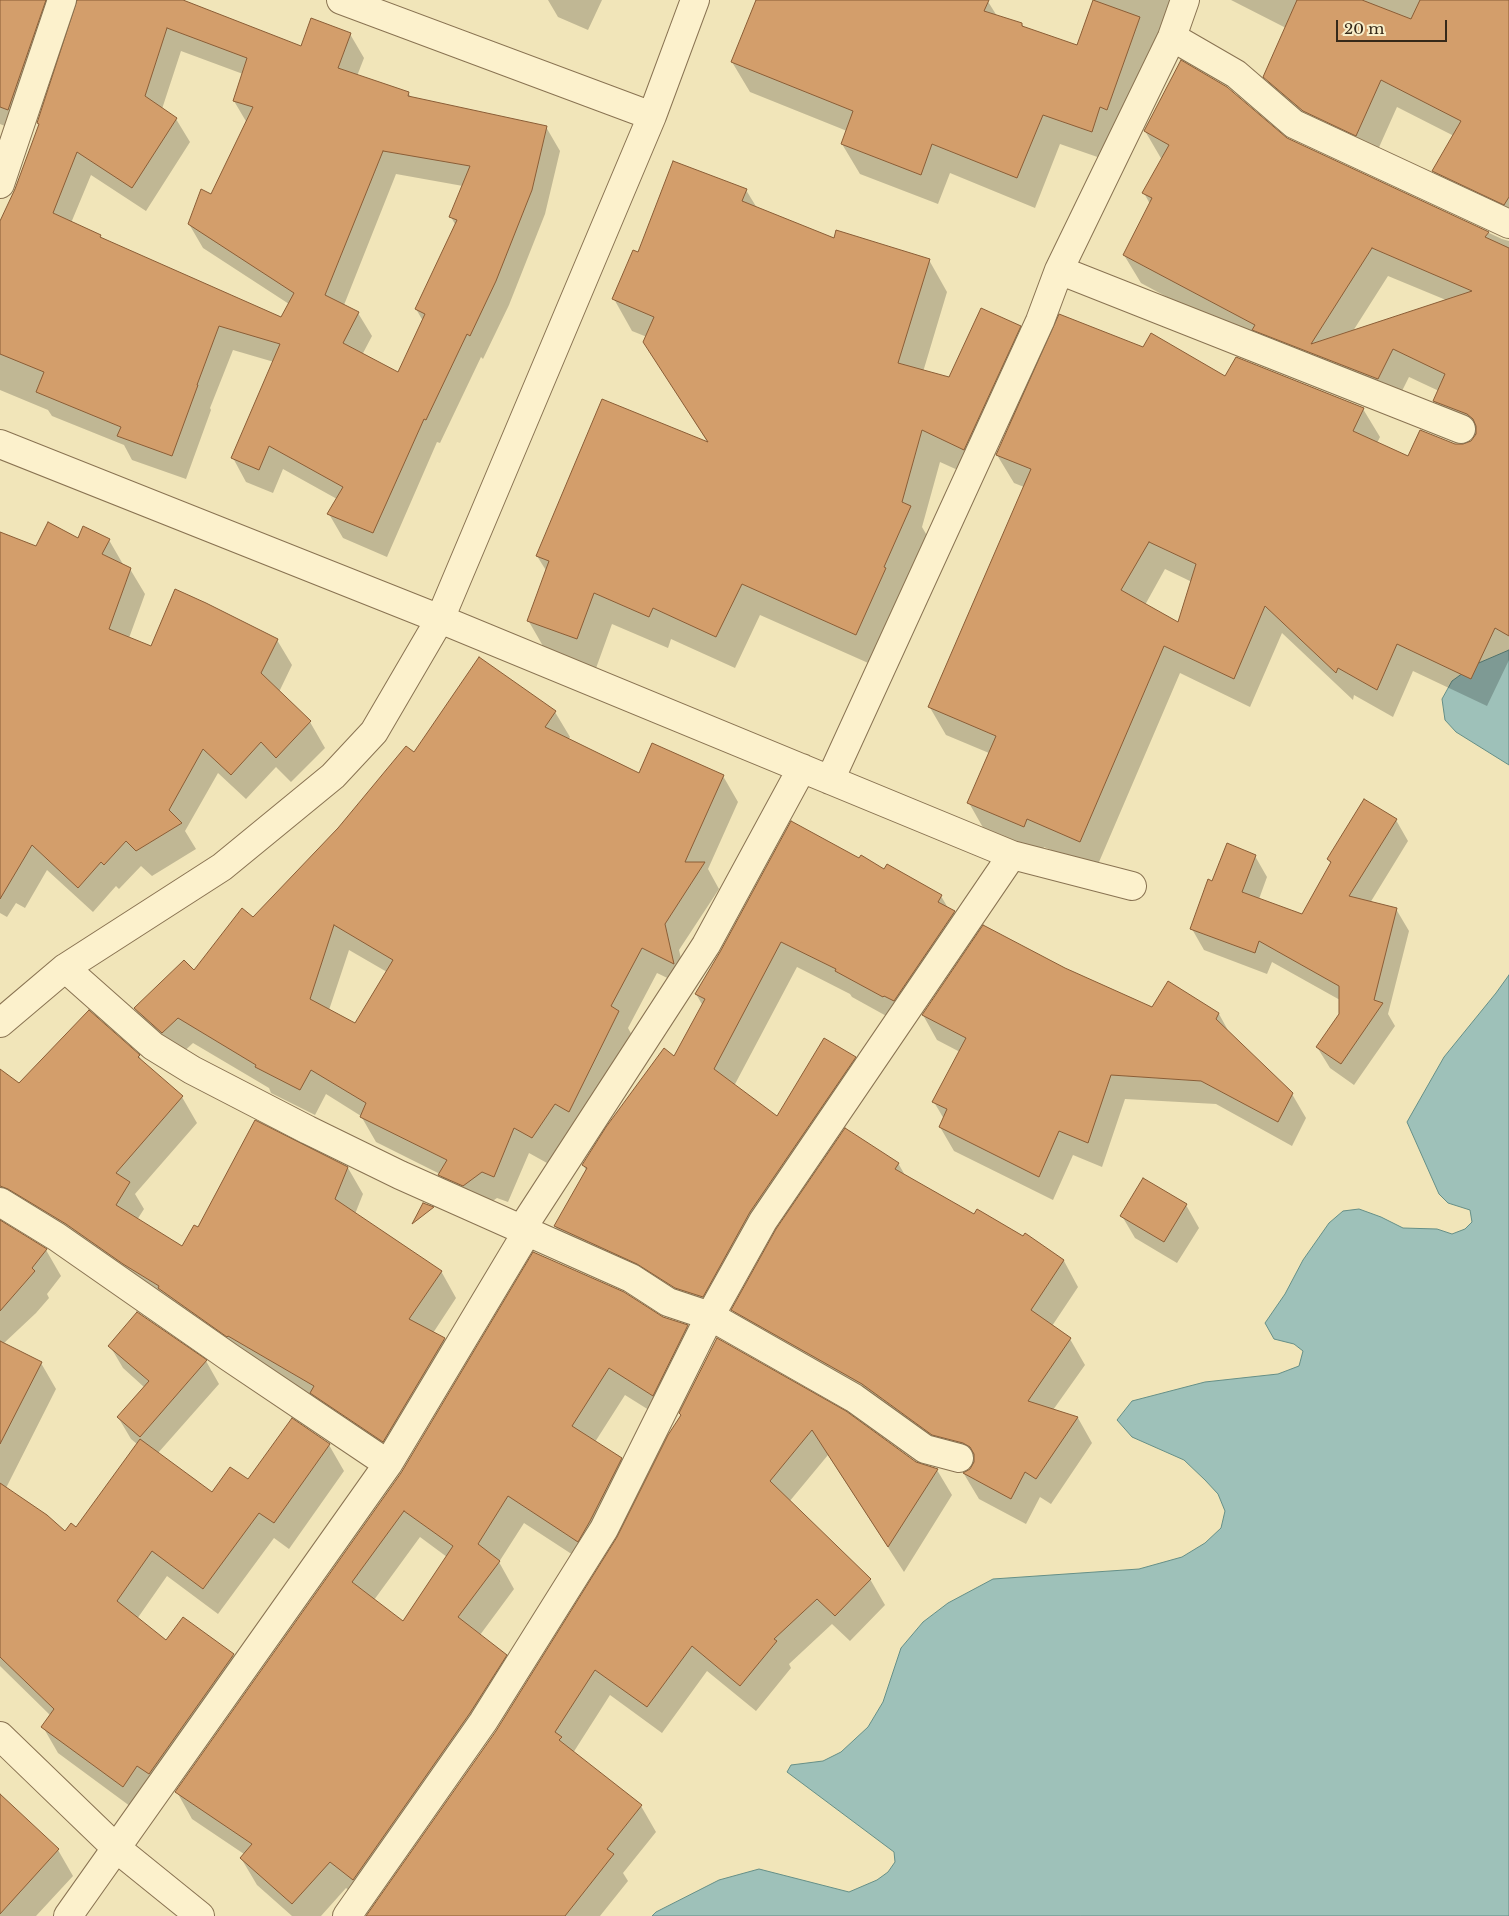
<!DOCTYPE html>
<html>
<head>
<meta charset="utf-8">
<style>
  body { margin:0 }
  #map { position:relative; width:1509px; height:1916px; overflow:hidden; background:#f1e5b9; font-family:"Libre Baskerville",serif }
  canvas { display:block }
  .scale { position:absolute; left:1336px; top:20px; width:111px; height:22px; box-sizing:border-box; border:2px solid #362919; border-top:0; padding-left:6px; font-size:15px; line-height:18px; white-space:nowrap; color:#362919; -webkit-text-stroke:4px #f8eec9; paint-order:stroke }
</style>
</head>
<body>
<div id="map">
<canvas width="1509" height="1916"></canvas>
<div class="scale">20 m</div>
</div>
<script>
const ctx = document.querySelector('canvas').getContext('2d');
ctx.lineJoin = 'round';
function paint(path, color) { ctx.fillStyle = color; ctx.fill(path, 'evenodd'); }
const poly = rows => new Path2D(rows.map(r => 'M' + r).join(''));
function strokePath(path, color, width, dash) { ctx.strokeStyle = color; ctx.lineWidth = width; ctx.lineCap = dash ? 'butt' : 'round'; ctx.setLineDash(dash || []); ctx.stroke(path); }
const water = poly([
  [1509,650,1509,765,1456,732,1445,720,1442,699,1452,681,1474,665,1509,650],
  [1509,975,1509,1916,652,1916,656,1912,719,1880,759,1869,849,1892,877,1880,888,1872,895,1862,894,1852,787,1772,791,1765,823,1761,841,1752,868,1727,883,1702,901,1648,923,1622,948,1603,993,1579,1139,1569,1182,1557,1205,1543,1221,1528,1225,1511,1218,1494,1205,1480,1184,1460,1132,1437,1117,1420,1132,1401,1205,1382,1278,1374,1299,1366,1303,1351,1294,1344,1274,1339,1265,1323,1285,1294,1303,1260,1329,1223,1343,1211,1359,1209,1381,1217,1403,1228,1437,1229,1452,1234,1465,1229,1472,1222,1470,1210,1448,1203,1439,1194,1407,1122,1444,1057,1496,993,1509,975]
]);
paint(water, '#9ec1b9');
strokePath(water, '#658f87', 1);
paint(poly([
  [0,0,179,0,302,48,350,34,364,58,357,76,408,93,411,97,546,127,560,151,545,214,509,305,483,359,481,357,440,443,437,442,387,557,343,538,329,514,337,499,283,469,273,493,246,482,233,458,274,362,233,350,210,408,211,410,186,479,132,460,124,445,52,416,48,410,0,390,0,224,16,190,60,77,77,9,72,8,12,129,0,124],
  [181,51,243,74,234,101,247,123,212,196,189,224,203,248,289,304,281,319,102,239,100,236,71,223,91,175,146,211,190,142,176,119,162,109],
  [396,174,463,186,451,217,456,226,416,309,423,321,399,373,362,355,372,336,358,313,344,305],
  [548,0,602,0,588,30,558,17],
  [757,0,987,0,997,16,1022,24,1024,28,1077,47,1095,0,1175,0,1109,161,1060,144,1035,208,950,173,938,204,860,174,842,144,847,131,750,92,732,62],
  [1231,0,1509,0,1509,227,1450,199,1433,171,1454,136,1397,107,1372,163,1281,105,1265,77,1286,28],
  [1145,131,1287,139,1502,239,1509,241,1509,660,1487,706,1413,671,1393,717,1354,695,1353,700,1282,633,1250,707,1180,673,1096,869,1044,847,1040,854,985,831,969,803,989,753,946,735,929,706,1024,487,1014,483,997,455,1010,426,1008,425,982,481,940,462,922,527,929,539,875,666,760,615,735,668,671,639,668,648,612,624,595,671,547,653,528,620,547,572,537,556,708,443,644,342,647,337,632,331,614,299,639,254,746,190,757,208,835,240,929,260,947,292,923,372,949,379,1020,327,1039,361,1143,349,1225,377,1363,409,1380,437,1377,443,1409,458,1455,445,1463,446,1472,442,1474,439,1450,429,1434,401,1439,391,1409,377,1394,407,1265,350,1141,283,1124,255,1150,204,1144,193,1162,160],
  [1388,276,1446,300,1353,331],
  [1165,569,1192,582,1179,624,1145,605],
  [0,533,37,548,78,539,109,540,124,566,130,569,145,594,129,638,152,647,277,640,292,665,279,692,310,722,325,748,291,782,276,767,246,799,218,773,185,831,196,849,152,876,141,866,119,889,116,886,93,912,47,870,25,908,16,903,7,917,0,913],
  [555,712,570,737,568,740,639,774,723,776,738,802,708,869,719,889,679,950,688,988,657,973,628,1028,633,1037,584,1137,570,1129,547,1163,529,1153,508,1202,497,1198,478,1211,455,1201,440,1174,376,1142,361,1116,326,1094,315,1115,271,1093,269,1088,193,1043,177,1058,150,1034,135,1008,194,972,253,919,414,754],
  [349,950,387,972,356,1025,329,1010],
  [1396,820,1408,841,1370,903,1396,909,1409,931,1388,1014,1395,1026,1354,1085,1330,1068,1317,1047,1340,1014,1340,1000,1272,962,1267,974,1204,950,1192,929,1213,882,1255,856,1267,877,1259,899,1302,915,1331,864,1328,859],
  [860,860,941,896,948,908,954,912,969,938,899,1023,852,997,850,994,797,967,734,1086,777,1118,855,1058,870,1084,765,1239,718,1323,570,1252,555,1226,587,1172,583,1165,674,1058,703,1006,696,994],
  [1064,969,1152,1009,1169,983,1219,1014,1230,1034,1292,1094,1306,1118,1292,1146,1216,1104,1125,1099,1102,1167,1073,1155,1053,1200,954,1151,940,1127,944,1119,934,1102,960,1052,937,1040,923,1015],
  [139,1056,143,1063,182,1097,197,1123,135,1194,144,1209,137,1220,182,1248,199,1229,348,1168,363,1194,355,1214,441,1271,456,1298,433,1333,444,1339,460,1365,398,1467,8,1214,1,1221,46,1250,61,1276,47,1294,49,1298,36,1313,3,1344,41,1363,56,1389,6,1488,66,1533,77,1529,137,1444,131,1439,118,1417,144,1387,123,1368,110,1346,206,1361,219,1384,158,1453,212,1494,249,1481,329,1445,344,1471,289,1549,274,1538,218,1614,167,1576,137,1619,166,1642,183,1618,233,1655,248,1681,138,1812,58,1753,43,1727,51,1716,0,1666,0,1093,19,1084],
  [898,1163,906,1177,974,1216,1023,1237,1025,1235,1064,1261,1078,1287,1052,1326,1070,1339,1085,1365,1053,1410,1078,1418,1092,1443,1051,1504,1040,1497,1026,1524,979,1499,964,1474,973,1467,948,1460,747,1336,733,1310],
  [1186,1205,1199,1228,1177,1263,1135,1238,1122,1216],
  [662,1318,687,1326,703,1353,668,1422,625,1395,595,1442,621,1459,637,1486,593,1568,524,1523,499,1562,514,1589,480,1635,506,1656,521,1683,369,1906,346,1888,321,1916,292,1916,257,1885,241,1858,244,1854,192,1819,177,1792,402,1474],
  [420,1537,447,1557,403,1623,374,1600],
  [717,1339,916,1463,937,1470,952,1495,904,1572,828,1455,789,1502,870,1579,885,1605,850,1641,832,1624,789,1664,791,1668,756,1711,707,1671,662,1733,610,1695,573,1753,641,1806,656,1832,623,1873,628,1881,600,1916,368,1916,497,1732,618,1538,682,1416],
  [0,1796,58,1850,73,1876,36,1916,0,1916]
]), '#0003');
const building = poly([
  [0,0,46,0,8,110,0,107,0,0],
  [77,0,183,0,301,46,311,18,351,33,338,68,409,92,408,96,547,126,532,190,496,281,470,336,467,334,426,420,424,419,373,533,327,514,343,487,269,446,259,470,231,458,280,344,219,326,197,385,198,385,172,456,117,436,121,427,36,392,44,372,0,354,0,221,15,189,39,124,37,123,77,0],
  [167,28,247,58,233,101,253,107,211,194,201,189,188,224,294,293,281,317,100,237,101,235,53,213,77,152,132,188,177,118,145,96,167,28],
  [383,151,470,166,449,217,457,220,415,309,425,314,398,372,343,343,359,312,325,295,383,151],
  [756,0,989,0,984,11,1022,23,1022,26,1077,45,1093,0,1140,17,1107,110,1100,107,1092,132,1043,115,1017,178,932,144,921,175,841,144,853,111,731,62,756,0],
  [1297,0,1362,0,1411,19,1420,0,1509,0,1509,197,1504,205,1432,171,1461,121,1381,80,1356,136,1303,111,1263,77,1297,0],
  [1181,60,1227,87,1287,138,1489,232,1485,237,1509,248,1509,636,1495,628,1471,679,1397,644,1377,690,1338,668,1336,673,1265,606,1234,679,1164,646,1080,842,1027,819,1024,827,967,803,996,736,928,707,1031,469,996,455,1059,314,1143,347,1151,333,1225,376,1236,357,1364,408,1353,431,1408,456,1420,430,1455,444,1463,444,1471,441,1476,434,1476,426,1473,419,1467,414,1433,401,1445,374,1393,349,1378,379,1252,330,1255,325,1123,255,1152,198,1142,193,1169,145,1144,131,1181,60],
  [1372,248,1472,291,1311,344,1372,248],
  [1149,542,1196,564,1178,622,1121,590,1149,542],
  [673,161,747,189,742,201,834,238,836,230,930,259,898,363,949,377,981,308,1021,326,964,450,922,430,902,502,911,506,884,567,886,568,856,635,742,584,716,637,653,608,649,617,594,593,577,639,527,621,549,561,536,556,602,399,708,442,643,342,654,317,612,299,633,250,638,252,673,161],
  [48,522,78,538,83,526,110,539,102,554,131,568,109,629,151,646,175,589,206,603,278,639,261,673,311,721,276,758,261,742,231,775,203,749,169,810,182,823,136,851,126,841,104,865,101,862,78,888,32,845,0,899,0,532,36,546,48,522],
  [479,657,556,711,545,727,639,773,652,743,724,775,685,862,705,862,665,924,674,964,642,948,611,1006,619,1011,569,1112,555,1104,532,1138,514,1128,494,1177,482,1172,463,1186,438,1175,447,1160,360,1117,366,1103,311,1070,300,1090,255,1067,256,1065,178,1018,162,1033,134,1008,184,960,194,970,242,908,253,917,338,828,406,746,414,752,479,657],
  [334,925,393,960,355,1023,310,999,334,925],
  [1364,799,1397,819,1349,896,1397,908,1374,1000,1383,1003,1341,1064,1316,1047,1339,1014,1339,986,1259,941,1255,953,1190,929,1208,879,1212,881,1227,843,1256,855,1242,892,1302,914,1331,862,1327,859,1364,799],
  [791,821,859,858,861,855,884,869,887,864,942,895,938,902,955,911,894,1001,884,996,883,997,835,971,836,969,781,942,714,1069,777,1116,824,1038,856,1057,750,1212,703,1297,675,1288,637,1264,554,1226,587,1168,582,1165,606,1127,664,1048,674,1056,705,999,695,994,720,952,791,821],
  [983,925,1065,968,1152,1007,1168,981,1219,1013,1216,1019,1293,1093,1278,1122,1201,1081,1111,1075,1088,1143,1059,1131,1039,1177,939,1127,947,1109,932,1102,966,1038,922,1015,983,925],
  [89,1010,140,1055,138,1057,183,1096,116,1173,130,1182,116,1205,182,1246,194,1225,198,1227,255,1120,348,1167,335,1199,442,1271,409,1319,445,1338,383,1442,310,1393,314,1386,228,1336,227,1337,158,1288,159,1286,123,1264,66,1224,8,1189,0,1186,0,1069,19,1083,89,1010],
  [845,1128,899,1163,895,1169,974,1214,977,1209,1023,1236,1025,1233,1064,1260,1031,1310,1071,1338,1028,1401,1078,1417,1036,1479,1025,1472,1011,1499,963,1473,970,1469,974,1462,974,1454,970,1447,963,1443,932,1435,862,1384,731,1310,776,1229,845,1128],
  [1143,1178,1187,1204,1164,1242,1120,1216,1143,1178],
  [423,1203,434,1207,412,1224,423,1203],
  [0,1220,47,1249,32,1268,35,1271,0,1311,0,1220],
  [533,1252,624,1292,663,1317,688,1325,653,1396,609,1368,572,1426,622,1458,590,1521,578,1542,508,1496,478,1544,500,1561,458,1617,507,1655,470,1713,353,1880,330,1862,292,1904,240,1858,252,1844,175,1792,401,1473,533,1252],
  [404,1511,453,1546,403,1621,352,1582,404,1511],
  [137,1312,207,1360,140,1437,117,1417,149,1381,108,1346,137,1312],
  [717,1338,846,1411,916,1462,938,1469,888,1547,812,1430,770,1481,871,1579,835,1616,817,1599,774,1639,777,1641,740,1686,692,1646,647,1707,595,1670,555,1732,562,1737,559,1740,642,1805,607,1849,614,1854,565,1916,366,1916,496,1731,617,1537,668,1435,681,1415,679,1413,717,1338],
  [0,1341,42,1362,0,1444,0,1341],
  [292,1418,330,1444,274,1523,259,1513,203,1589,152,1551,117,1601,166,1640,183,1617,234,1654,149,1774,137,1766,123,1787,41,1727,54,1709,0,1657,0,1483,47,1515,65,1531,71,1523,76,1527,140,1439,212,1492,230,1467,248,1479,292,1418],
  [0,1794,59,1849,0,1914,0,1794]
]);
paint(building, '#d39e6b');
strokePath(building, '#8a5d36', 1);
const minor = poly([
  [341,0,652,116],
  [1172,37,1236,74,1294,124,1509,224],
  [0,184,62,0],
  [1059,270,1461,429],
  [0,444,440,619,1012,855,1132,886],
  [830,780,1040,321,1059,270,1172,37,1185,0],
  [65,968,153,1046,192,1070,308,1130,400,1175,631,1278,668,1302,710,1316,854,1398,925,1449,959,1458],
  [0,1023,65,968,222,867,333,776,374,732,440,619,652,116,695,0],
  [0,1202,57,1237,229,1357,388,1464],
  [0,1736,116,1848,200,1916],
  [68,1916,388,1464,521,1242,521,1230,706,945,802,768],
  [347,1916,483,1722,604,1529,710,1316,763,1221,1012,855]
]);
strokePath(minor, '#897352', 30);
strokePath(minor, '#fcf1cc', 28);
</script>
</body>
</html>
